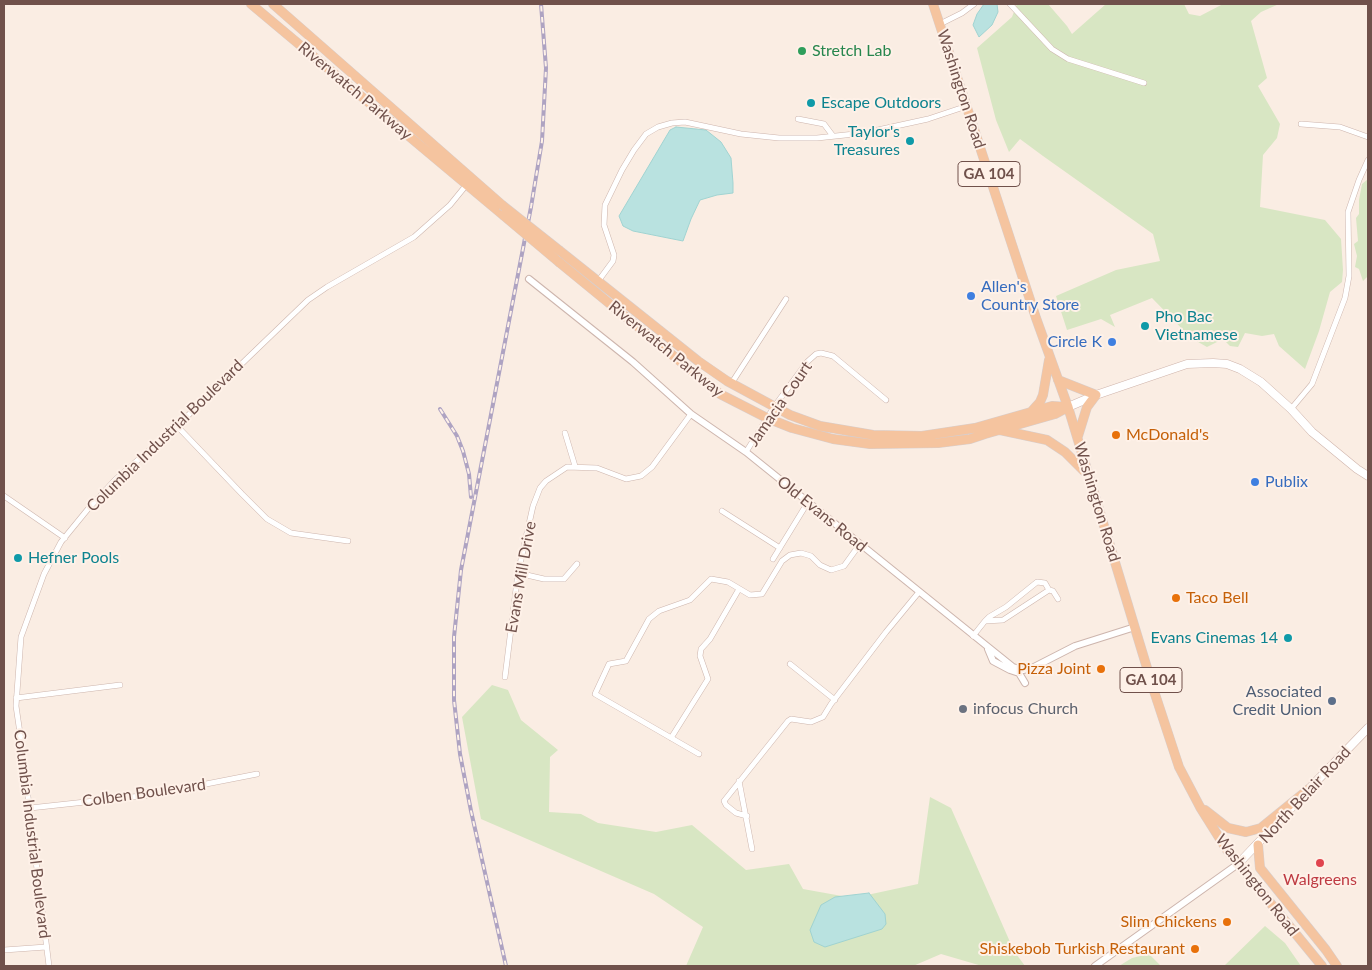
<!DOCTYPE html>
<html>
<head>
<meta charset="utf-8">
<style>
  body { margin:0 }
  #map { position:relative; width:1372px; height:970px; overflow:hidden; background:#faede3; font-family:Lato,sans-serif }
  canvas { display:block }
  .frame { position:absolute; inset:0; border:5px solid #70514b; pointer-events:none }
</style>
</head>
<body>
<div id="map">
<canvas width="1372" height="970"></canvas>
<div class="frame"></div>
</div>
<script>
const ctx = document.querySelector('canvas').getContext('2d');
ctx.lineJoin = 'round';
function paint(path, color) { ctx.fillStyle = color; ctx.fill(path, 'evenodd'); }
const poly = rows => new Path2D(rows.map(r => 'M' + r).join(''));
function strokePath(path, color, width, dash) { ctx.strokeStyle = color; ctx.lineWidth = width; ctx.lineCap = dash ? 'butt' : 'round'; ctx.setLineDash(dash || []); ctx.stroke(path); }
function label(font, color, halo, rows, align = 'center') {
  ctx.font = font + ' Lato,sans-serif'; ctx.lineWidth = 4; ctx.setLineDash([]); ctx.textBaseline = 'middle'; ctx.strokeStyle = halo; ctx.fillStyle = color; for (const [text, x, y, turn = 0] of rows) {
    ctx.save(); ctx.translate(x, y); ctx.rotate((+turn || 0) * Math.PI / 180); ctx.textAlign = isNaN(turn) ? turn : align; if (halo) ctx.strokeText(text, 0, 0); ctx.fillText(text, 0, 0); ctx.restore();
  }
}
paint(poly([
  [1017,4,1048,4,1067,26,1072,34,1106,4,1184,4,1189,14,1200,16,1223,4,1279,4,1261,12,1251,21,1267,78,1258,86,1280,124,1277,138,1263,155,1260,207,1325,220,1341,239,1343,270,1342,282,1330,292,1319,331,1305,369,1279,346,1274,334,1262,336,1245,333,1238,347,1230,346,1223,339,1207,347,1191,338,1152,298,1110,315,1115,327,1101,319,1067,330,1056,296,1116,270,1160,261,1153,234,1043,156,1020,139,1009,152,996,120,977,48,1012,17],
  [1368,179,1368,276,1363,281,1359,269,1355,267,1357,256,1354,244,1358,241,1356,218,1359,214,1359,200,1362,184],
  [492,685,508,690,521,720,558,750,550,757,549,812,581,814,598,823,656,832,692,825,746,870,789,864,803,889,853,898,918,884,930,797,951,808,1014,951,1025,966,982,966,941,954,913,966,686,966,703,927,654,894,481,819,462,717],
  [1265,926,1285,943,1301,966,1224,966],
  [1149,954,1161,966,1119,966,1132,958]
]), '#d8e6c3');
const water = poly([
  [984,4,997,4,998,12,992,25,979,37,973,25,977,14,984,4],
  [676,127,706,130,721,142,731,158,733,183,733,193,717,195,700,200,691,219,683,241,633,231,623,226,619,216,670,130,676,127],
  [869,893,885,914,886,924,882,929,825,947,814,942,810,930,821,905,835,897,869,893]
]);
paint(water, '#b9e2e0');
strokePath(water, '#a0d3d1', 1);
const minor = poly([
  [1010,4,1052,49,1068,59,1144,83],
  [940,24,962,13,974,4],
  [798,119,824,124,833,136],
  [1301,124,1340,127,1368,137],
  [599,280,613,261,614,255,604,225,605,205,622,170,634,150,646,134,658,127,672,123,685,122,741,134,779,138,817,138,864,133,928,119,967,106],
  [731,384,786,299],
  [1291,409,1312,384,1345,298,1349,276,1348,212,1359,180,1368,160],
  [177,426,242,494,267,519,291,533,348,541],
  [565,433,575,466],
  [746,452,774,407,807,362,816,354,821,353,833,356,886,400],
  [4,496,65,538],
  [722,511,780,548],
  [773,559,808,502],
  [518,573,544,579,564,579,577,564],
  [985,621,989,617,1006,607,1037,582,1045,583,1049,590],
  [973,636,985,621,1003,620,1049,590,1053,591,1058,599],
  [790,664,835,700],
  [505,677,518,573,533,506,540,488,546,481,567,467,597,468,626,479,641,476,652,467,691,414],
  [16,698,120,685],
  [671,738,708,679,700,656,701,649,710,639,739,589],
  [699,754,595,694,609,664,626,661,649,619,659,611,690,600,711,579,728,582,750,595,762,594,782,561,790,555,801,553,811,556,820,565,831,570,844,566,860,544],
  [739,781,752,849],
  [30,808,150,795,257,774],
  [747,816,736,813,726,805,724,801,788,721,791,719,811,722,823,717,831,704,886,632,919,592],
  [4,950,46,947],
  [49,966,21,740,16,706,21,637,44,574,61,542,88,509,115,480,177,426,308,300,327,287,414,237,450,205,468,183]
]);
const tertiary = poly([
  [529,279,633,362,691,414,746,452,1013,667,1023,670,1032,668,1075,646,1135,627],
  [988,649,993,661,1010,670,1019,673,1025,683],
  [1095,966,1238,864]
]);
const secondary = poly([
  [1068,407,1096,395,1187,364,1213,363,1227,364,1240,369,1261,382,1291,409,1312,432,1357,469,1368,476],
  [1305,793,1368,728],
  [1238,864,1294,805]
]);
const primary = poly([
  [251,4,503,215],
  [273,4,502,205],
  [933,4,1036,318,1068,407,1154,691,1179,767,1200,807,1227,850,1322,966],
  [560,251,698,361,727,381,790,415,820,426,873,435,922,436,975,428,1052,406,1067,407],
  [560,263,720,394,767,418,792,428,833,439,870,444,938,443,970,439,985,434,1055,414,1068,407],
  [1058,380,1096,395,1087,407,1078,436],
  [1031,412,1040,402,1043,395,1049,360],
  [1000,430,1047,440,1065,452,1086,473],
  [1205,810,1228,828,1246,832,1261,828,1309,789],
  [1258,845,1260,868,1326,950,1337,966]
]);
strokePath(minor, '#cdb5ad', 6);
strokePath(tertiary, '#cdb5ad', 8);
strokePath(secondary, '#cfb4ab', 9);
strokePath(primary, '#d7cecd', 10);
strokePath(minor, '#fff', 5);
strokePath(tertiary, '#fff', 6);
strokePath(secondary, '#fff', 8);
strokePath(primary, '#f5c49f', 9);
const rail = poly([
  [440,409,457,436,463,451,469,474,471,497],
  [506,966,471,811,460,754,454,700,454,637,461,570,531,207,542,141,546,68,541,4]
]);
strokePath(rail, '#aea3c2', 4);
strokePath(rail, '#fef1e8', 2, [5.5]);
const primaryBridge = poly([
  [502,205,560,251],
  [503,215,560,263]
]);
strokePath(primaryBridge, '#d7cecd', 10, []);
strokePath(primaryBridge, '#f5c49f', 9);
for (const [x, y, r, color] of [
  [802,51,5,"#2e9e5b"],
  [811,103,5,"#0f9aa8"],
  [910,141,5,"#0f9aa8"],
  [971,296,5,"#3f7fe0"],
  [1145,326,5,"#0f9aa8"],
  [1112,342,5,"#3f7fe0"],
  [1116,435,5,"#e8710a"],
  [1255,482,5,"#3f7fe0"],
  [18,558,5,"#0f9aa8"],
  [1176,598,5,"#e8710a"],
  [1288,638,5,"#0f9aa8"],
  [1101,669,5,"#e8710a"],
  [1332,701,5,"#5c6f8a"],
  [963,709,5,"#6b7280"],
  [1320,863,5,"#e0444e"],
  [1227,922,5,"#e8710a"],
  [1195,949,5,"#e8710a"]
]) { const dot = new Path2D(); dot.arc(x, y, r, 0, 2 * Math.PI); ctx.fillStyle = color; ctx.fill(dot); strokePath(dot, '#fef1e8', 2); }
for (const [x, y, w] of [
  [989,174,62],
  [1151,680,62]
]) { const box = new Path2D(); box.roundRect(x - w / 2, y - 12.5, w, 25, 4); ctx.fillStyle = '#fef1e8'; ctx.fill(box); strokePath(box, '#70514b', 1); }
label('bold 15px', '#70514b', null, [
  ["GA 104",989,174],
  ["GA 104",1151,680]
]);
label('16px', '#27864d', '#fef1e8', [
  ["Stretch Lab",812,51]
], 'left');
label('16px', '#70514b', '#fef1e8', [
  ["Washington Road",961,89,72],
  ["Riverwatch Parkway",355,91,40],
  ["Riverwatch Parkway",666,349,39],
  ["Jamacia Court",780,404,-55],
  ["Columbia Industrial Boulevard",165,436,-44],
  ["Washington Road",1097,502,73],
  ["Old Evans Road",822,514,39],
  ["Evans Mill Drive",521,577,-80],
  ["Colben Boulevard",144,793,-8],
  ["North Belair Road",1305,795,-47],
  ["Columbia Industrial Boulevard",32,834,83],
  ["Washington Road",1257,885,52]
]);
label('16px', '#0d838f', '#fef1e8', [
  ["Escape Outdoors",821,103],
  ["Taylor's",900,132,"right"],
  ["Treasures",900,150,"right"],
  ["Pho Bac",1155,317],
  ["Vietnamese",1155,335],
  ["Hefner Pools",28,558],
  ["Evans Cinemas 14",1278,638,"right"]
], 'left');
label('16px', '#366cbe', '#fef1e8', [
  ["Allen's",981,287],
  ["Country Store",981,305],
  ["Circle K",1102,342,"right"],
  ["Publix",1265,482]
], 'left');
label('16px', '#c56008', '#fef1e8', [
  ["McDonald's",1126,435,"left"],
  ["Taco Bell",1186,598,"left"],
  ["Pizza Joint",1091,669],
  ["Slim Chickens",1217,922],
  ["Shiskebob Turkish Restaurant",1185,949]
], 'right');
label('16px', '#4e5e75', '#fef1e8', [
  ["Associated",1322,692],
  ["Credit Union",1322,710]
], 'right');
label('16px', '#5b616d', '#fef1e8', [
  ["infocus Church",973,709]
], 'left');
label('16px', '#be3a42', '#fef1e8', [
  ["Walgreens",1320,880]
]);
</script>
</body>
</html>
